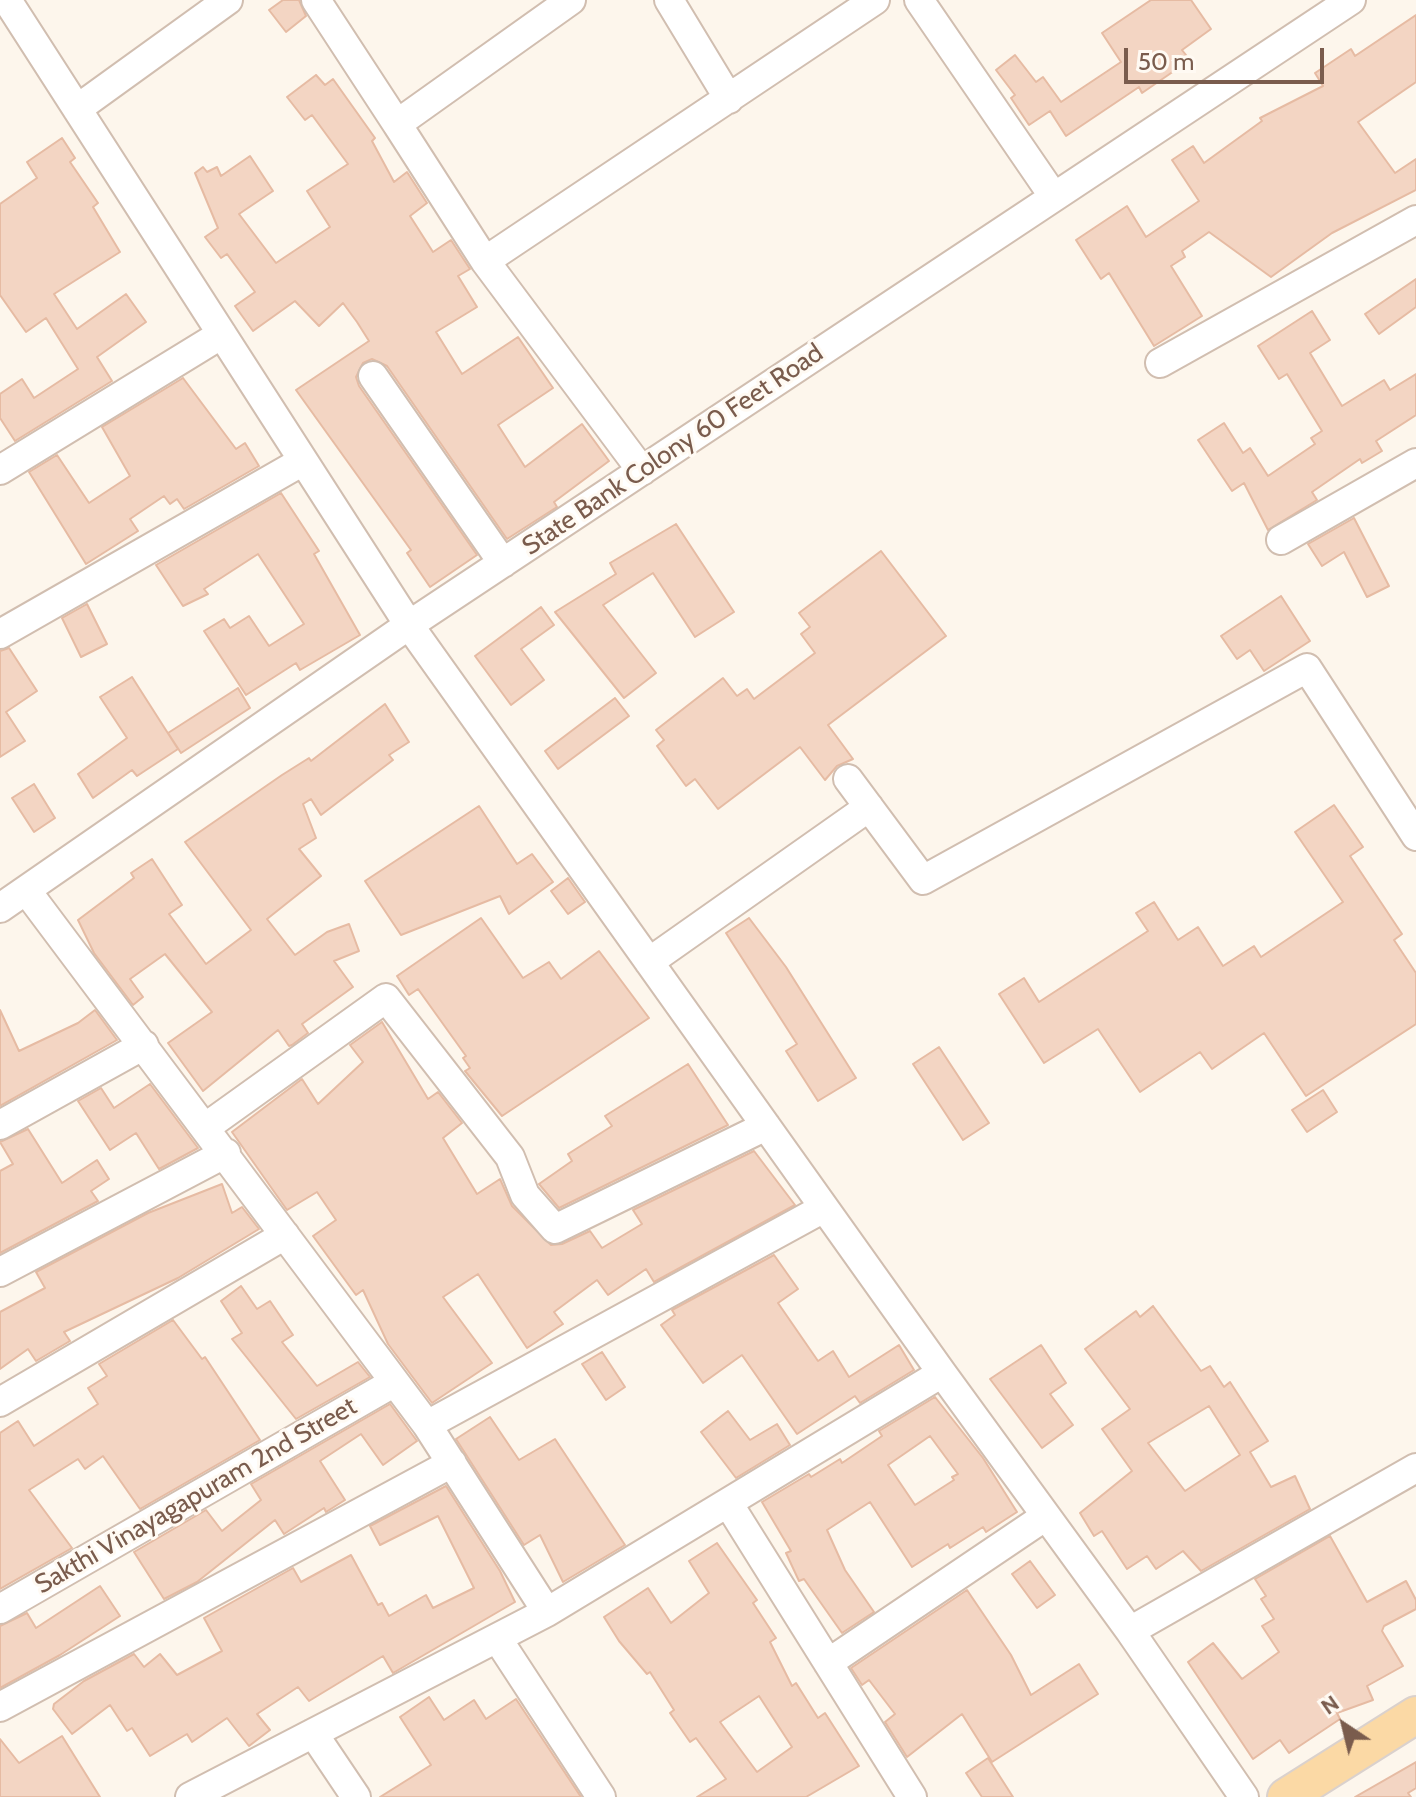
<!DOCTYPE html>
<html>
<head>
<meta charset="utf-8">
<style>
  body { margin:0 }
  #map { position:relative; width:1416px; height:1797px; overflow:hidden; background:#fdf6ec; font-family:Cabin,sans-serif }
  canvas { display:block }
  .north { position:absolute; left:1304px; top:1685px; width:80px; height:80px; -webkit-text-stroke:6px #fffaf3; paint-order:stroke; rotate:325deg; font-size:22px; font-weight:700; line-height:32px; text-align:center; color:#7a5c4d }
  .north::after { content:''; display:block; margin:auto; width:28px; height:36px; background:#7a5c4d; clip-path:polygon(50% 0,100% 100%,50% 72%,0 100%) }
  .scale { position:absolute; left:1124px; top:48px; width:200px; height:36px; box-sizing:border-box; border:4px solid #7a5c4d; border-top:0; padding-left:10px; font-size:24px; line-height:28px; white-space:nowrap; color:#7a5c4d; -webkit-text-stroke:6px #fffaf3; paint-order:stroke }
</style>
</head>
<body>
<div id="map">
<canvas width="1416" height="1797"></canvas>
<div class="north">N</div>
<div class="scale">50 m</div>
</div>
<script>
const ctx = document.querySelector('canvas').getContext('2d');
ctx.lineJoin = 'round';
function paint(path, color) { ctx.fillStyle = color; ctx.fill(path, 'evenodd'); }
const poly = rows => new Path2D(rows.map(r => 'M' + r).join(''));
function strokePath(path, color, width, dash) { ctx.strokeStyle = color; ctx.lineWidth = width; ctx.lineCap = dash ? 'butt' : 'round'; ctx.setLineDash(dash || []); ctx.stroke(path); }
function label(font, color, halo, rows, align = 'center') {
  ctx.font = font + ' Cabin,sans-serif'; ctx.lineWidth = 6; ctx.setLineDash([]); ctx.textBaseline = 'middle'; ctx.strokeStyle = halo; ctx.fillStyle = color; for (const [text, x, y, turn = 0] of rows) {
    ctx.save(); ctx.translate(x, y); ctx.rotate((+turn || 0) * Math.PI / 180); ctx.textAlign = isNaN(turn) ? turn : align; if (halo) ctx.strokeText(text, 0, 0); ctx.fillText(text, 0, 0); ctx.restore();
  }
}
const building = poly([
  [283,0,299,0,306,16,286,32,269,10,283,0],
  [1151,0,1191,0,1211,29,1182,50,1190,60,1142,93,1139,87,1066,136,1050,111,1029,125,1011,98,1015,95,996,70,1015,55,1036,82,1043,77,1061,102,1121,62,1102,33,1151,0],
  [1416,15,1416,82,1358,122,1395,173,1416,159,1416,190,1332,233,1271,277,1209,232,1182,251,1185,257,1171,266,1202,316,1154,346,1109,273,1101,279,1076,240,1127,206,1146,237,1199,201,1172,160,1193,146,1204,163,1262,121,1260,118,1323,86,1315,73,1351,49,1355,56,1416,15],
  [316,75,325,85,333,79,375,138,372,141,394,182,407,172,427,203,410,216,433,252,451,240,470,269,458,276,477,307,436,332,462,374,518,337,553,388,498,425,525,467,582,424,609,461,554,502,557,507,507,539,387,366,372,359,363,363,356,377,359,386,477,555,430,587,407,553,411,550,296,390,369,341,357,322,343,303,319,326,295,301,253,331,235,306,255,292,227,254,221,258,205,237,218,228,195,173,203,167,207,172,217,167,221,176,250,156,273,191,239,214,276,263,330,227,307,191,348,164,312,115,305,120,287,97,316,75],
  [62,138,75,158,70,162,98,203,93,207,120,252,54,294,77,329,126,294,146,322,97,357,112,381,15,441,0,418,0,394,22,379,34,398,78,369,46,318,26,332,0,295,0,204,37,178,27,162,62,138],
  [1416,279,1416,307,1379,334,1365,314,1416,279],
  [1312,311,1330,340,1310,353,1342,406,1384,380,1390,390,1416,374,1416,415,1376,441,1382,451,1362,463,1360,459,1312,492,1317,500,1268,530,1244,483,1232,491,1198,440,1224,423,1243,453,1250,448,1268,476,1315,444,1311,438,1322,431,1287,374,1279,379,1258,346,1312,311],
  [183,378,236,449,245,443,259,466,184,509,177,499,170,504,164,496,130,519,138,531,86,564,29,472,57,455,89,503,130,476,102,427,183,378],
  [281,493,319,551,314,554,360,635,300,670,296,663,246,695,204,631,224,619,230,628,249,616,269,646,304,624,258,554,204,589,208,594,183,606,156,565,281,493],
  [1354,518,1389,586,1367,597,1344,552,1322,566,1308,544,1354,518],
  [676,524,734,612,695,637,653,573,603,605,656,673,624,698,555,612,616,574,610,563,676,524],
  [881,551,946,636,828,725,853,759,837,766,825,780,800,747,718,809,695,779,686,786,657,746,664,740,656,730,723,678,737,696,747,689,754,699,815,653,801,634,810,627,799,613,881,551],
  [1281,596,1310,641,1264,671,1250,650,1237,659,1221,636,1281,596],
  [87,604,107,644,81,657,62,618,87,604],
  [541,607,554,625,521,649,544,680,511,705,475,656,541,607],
  [9,648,37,691,6,712,25,741,0,757,0,651,9,648],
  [132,677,178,749,137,776,132,770,93,798,78,774,127,738,100,697,132,677],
  [238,688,250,708,181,753,168,733,238,688],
  [615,698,629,716,558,769,545,751,615,698],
  [385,704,409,742,389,755,393,760,321,815,311,799,303,804,316,838,299,849,321,876,267,919,295,955,327,932,349,924,359,951,334,961,353,987,302,1024,308,1033,292,1045,289,1046,278,1030,203,1091,168,1043,212,1012,165,954,130,979,143,997,133,1005,94,953,78,920,134,878,131,873,152,859,182,905,169,914,206,964,251,930,185,842,282,775,309,758,311,761,385,704],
  [34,784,55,818,34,832,12,798,34,784],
  [1334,805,1363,847,1350,856,1402,934,1394,940,1416,973,1416,1024,1306,1096,1264,1033,1212,1069,1200,1052,1140,1092,1098,1029,1044,1063,999,994,1024,978,1039,1002,1148,931,1136,913,1154,902,1178,940,1198,927,1223,966,1254,946,1261,957,1343,902,1295,832,1334,805],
  [479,806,517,864,532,854,553,882,509,914,500,896,401,935,365,881,479,806],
  [568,878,585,902,568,914,551,891,568,878],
  [481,918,523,978,549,962,561,979,599,951,649,1018,502,1116,465,1071,470,1068,463,1058,466,1056,418,989,409,995,397,976,481,918],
  [749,918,786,967,856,1078,818,1101,786,1051,797,1044,726,933,749,918],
  [0,1010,19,1051,78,1023,95,1010,117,1040,0,1106,0,1010],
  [382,1022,428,1099,438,1092,462,1123,443,1138,477,1194,500,1179,512,1206,551,1245,562,1244,590,1231,602,1248,642,1224,633,1210,754,1151,795,1205,654,1282,646,1269,608,1295,597,1280,554,1312,563,1324,527,1348,478,1274,443,1297,492,1363,432,1403,388,1344,363,1290,356,1295,313,1236,336,1220,317,1192,287,1210,232,1132,302,1079,318,1104,363,1062,350,1045,382,1022],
  [939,1047,989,1123,963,1140,913,1064,939,1047],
  [688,1064,728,1125,559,1208,539,1184,572,1161,568,1154,612,1126,605,1116,688,1064],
  [150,1084,198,1148,159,1169,136,1133,110,1150,78,1101,101,1088,114,1108,150,1084],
  [1323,1090,1337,1112,1307,1132,1292,1110,1323,1090],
  [28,1129,62,1183,97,1160,109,1179,91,1191,98,1201,0,1253,0,1171,13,1164,0,1142,28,1129],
  [222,1184,232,1213,242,1207,259,1229,178,1278,64,1332,70,1341,36,1361,28,1349,0,1369,0,1312,45,1288,36,1272,148,1213,222,1184],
  [774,1255,798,1289,778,1303,818,1361,833,1351,849,1377,899,1345,914,1370,860,1403,855,1396,797,1434,742,1355,703,1383,661,1325,675,1315,672,1310,774,1255],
  [241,1286,257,1309,270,1301,293,1335,282,1342,317,1386,358,1362,370,1377,296,1419,232,1339,242,1333,221,1301,241,1286],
  [1153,1306,1201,1371,1210,1366,1224,1387,1230,1382,1268,1441,1250,1452,1271,1487,1295,1476,1310,1509,1201,1571,1183,1551,1156,1569,1147,1556,1127,1569,1102,1531,1094,1536,1080,1513,1132,1471,1102,1429,1130,1409,1085,1349,1136,1311,1140,1317,1153,1306],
  [1209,1406,1240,1455,1185,1491,1148,1443,1209,1406],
  [173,1320,202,1359,205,1357,260,1440,140,1509,103,1456,85,1469,78,1459,29,1490,72,1548,0,1589,0,1433,18,1421,34,1446,98,1404,88,1388,107,1376,99,1364,173,1320],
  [1041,1345,1066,1383,1050,1394,1073,1425,1042,1448,990,1379,1041,1345],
  [602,1352,625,1387,606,1400,582,1364,602,1352],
  [935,1397,983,1458,1017,1512,986,1532,983,1527,950,1548,948,1544,912,1567,870,1502,827,1530,845,1570,874,1612,842,1633,804,1579,799,1581,786,1553,791,1551,762,1502,809,1474,811,1477,840,1459,842,1463,882,1436,879,1431,935,1397],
  [930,1436,958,1474,952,1477,954,1480,915,1505,888,1465,930,1436],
  [390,1404,417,1441,383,1465,361,1434,320,1461,345,1500,326,1512,324,1508,284,1534,275,1520,197,1582,164,1599,134,1552,206,1510,222,1531,261,1500,251,1484,390,1404],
  [728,1411,750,1440,777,1424,790,1445,736,1478,701,1432,728,1411],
  [490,1417,519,1460,555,1439,625,1545,563,1582,540,1535,524,1545,456,1439,490,1417],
  [446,1486,500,1571,515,1602,393,1673,383,1656,309,1701,298,1687,257,1714,270,1730,249,1746,227,1718,192,1742,187,1734,150,1756,132,1728,127,1731,110,1705,72,1734,53,1709,54,1704,84,1681,134,1654,144,1667,160,1654,177,1675,222,1651,204,1618,293,1568,301,1582,351,1555,378,1605,382,1603,389,1616,426,1595,433,1608,474,1588,438,1516,380,1545,370,1526,446,1486],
  [1330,1536,1367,1602,1406,1581,1416,1600,1416,1609,1384,1626,1382,1631,1403,1666,1367,1686,1373,1700,1337,1713,1340,1719,1289,1753,1280,1740,1253,1759,1188,1662,1213,1643,1242,1679,1279,1652,1262,1626,1274,1619,1261,1599,1266,1596,1255,1579,1330,1536],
  [717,1543,757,1600,753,1603,776,1638,770,1642,792,1686,796,1683,818,1718,825,1713,859,1766,806,1797,697,1797,726,1779,696,1738,690,1742,670,1713,674,1710,650,1672,647,1674,619,1641,604,1617,648,1588,671,1623,709,1593,689,1561,717,1543],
  [759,1696,792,1747,757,1772,720,1722,759,1696],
  [1030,1561,1055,1595,1037,1608,1012,1574,1030,1561],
  [100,1586,120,1616,60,1655,0,1688,0,1626,27,1613,36,1628,100,1586],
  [967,1590,1011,1655,1031,1695,1079,1664,1098,1694,992,1762,962,1714,907,1757,885,1722,895,1714,869,1680,862,1685,851,1668,967,1590],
  [429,1697,444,1720,474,1700,486,1719,516,1699,581,1797,380,1797,431,1765,400,1717,429,1697],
  [62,1736,100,1797,0,1797,0,1739,19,1763,62,1736],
  [988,1758,1013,1797,982,1797,966,1773,988,1758],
  [1416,1762,1416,1788,1408,1793,1411,1797,1355,1797,1416,1762]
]);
paint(building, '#f3d5c3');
strokePath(building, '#e6bba3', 2);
const minor = poly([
  [7,0,409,625,942,1373,1130,1631,1244,1797],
  [316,0,397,124,571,0],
  [669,0,729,99],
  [919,0,1054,197],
  [77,109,228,0],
  [397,124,485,261,875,0],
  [485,261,642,471],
  [1160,363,1416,220],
  [373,376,503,563],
  [0,470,222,334],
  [1281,540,1416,463],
  [0,634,303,461],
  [848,779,923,880,1307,668,1416,836],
  [26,890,427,1425,824,1208],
  [0,908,409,625,1351,0],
  [649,962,869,807],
  [0,1125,144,1045],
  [206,1127,386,998,510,1157,525,1195,555,1229,766,1126],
  [0,1272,226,1153],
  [0,1402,285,1235],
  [427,1425,547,1612],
  [728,1503,912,1797],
  [0,1609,393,1383],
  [1130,1631,1416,1468],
  [497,1638,601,1797],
  [828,1663,1046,1516],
  [0,1707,452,1463],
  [313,1733,356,1797],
  [190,1797,547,1612,942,1373]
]);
const major = poly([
  [1286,1797,1416,1715]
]);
strokePath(minor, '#d1beb0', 32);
strokePath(major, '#dad1cd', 40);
strokePath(minor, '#fff', 28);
strokePath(major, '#fbd9a5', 36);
label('26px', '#7a5c4d', '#fffaf3', [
  ["State Bank Colony 60 Feet Road",673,450,-34],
  ["Sakthi Vinayagapuram 2nd Street",196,1496,-30]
]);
</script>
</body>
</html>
